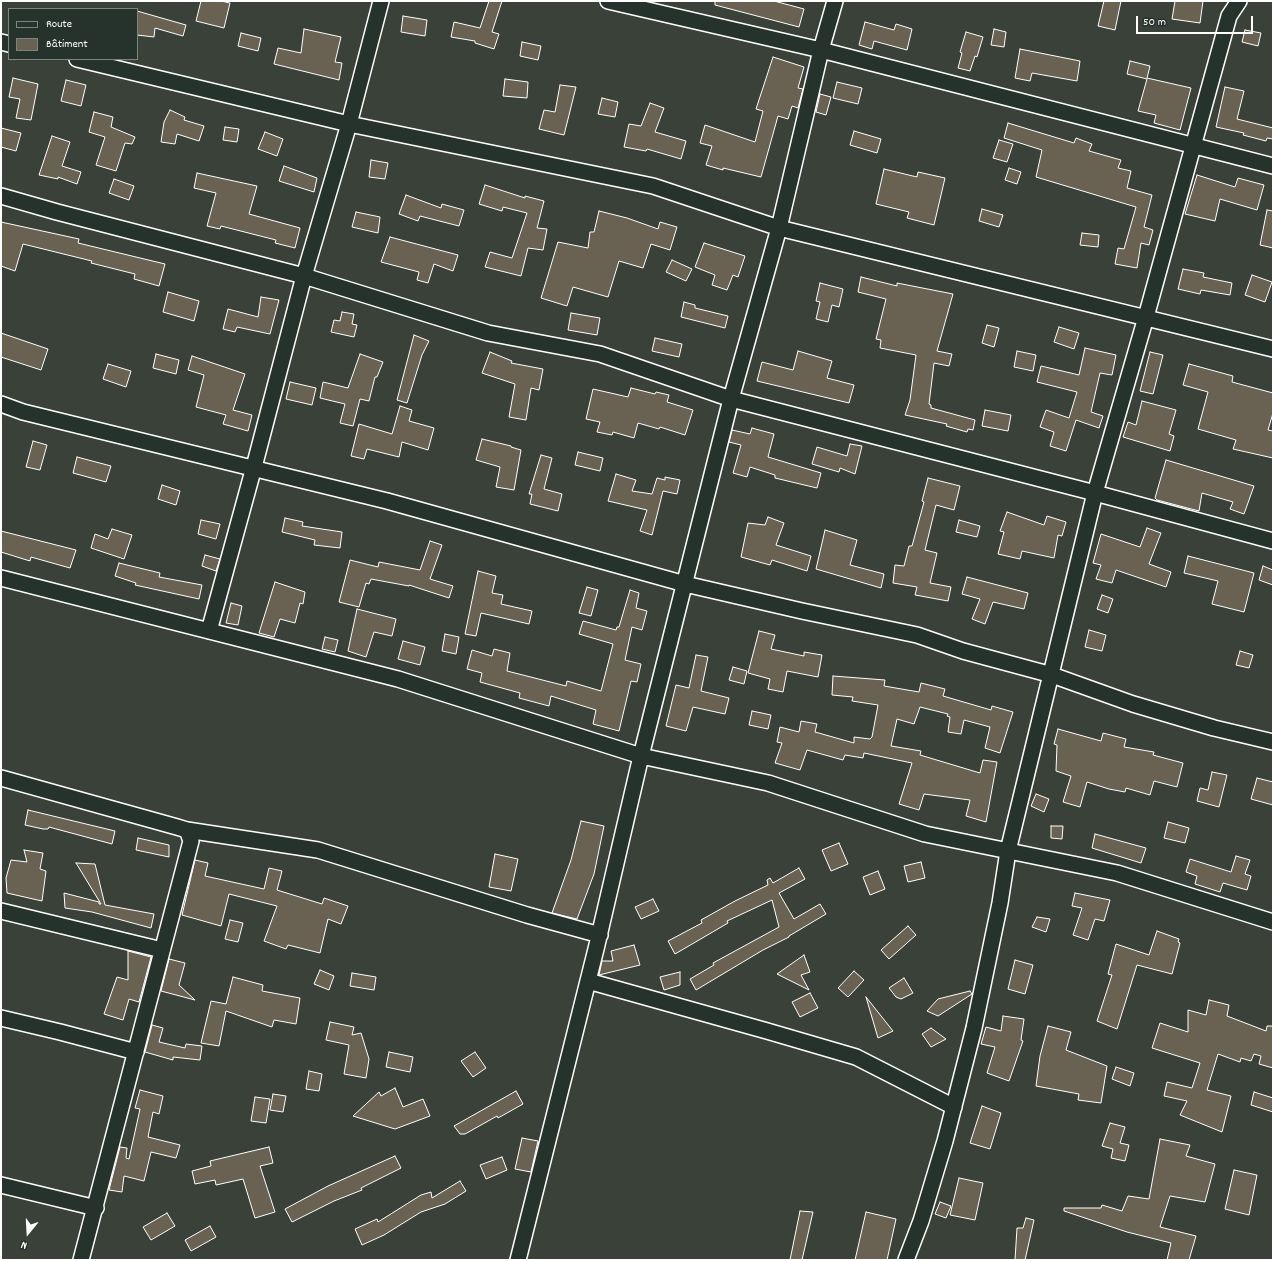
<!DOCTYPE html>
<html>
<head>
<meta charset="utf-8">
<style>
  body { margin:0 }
  #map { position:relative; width:1274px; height:1261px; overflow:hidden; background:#3a4138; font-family:Dekko,sans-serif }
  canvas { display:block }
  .frame { position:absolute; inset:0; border:2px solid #fff; pointer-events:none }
  .legend { position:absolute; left:8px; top:8px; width:130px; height:52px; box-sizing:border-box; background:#26332d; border:1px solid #7d8581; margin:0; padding:5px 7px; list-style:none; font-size:12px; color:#fff }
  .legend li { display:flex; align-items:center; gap:8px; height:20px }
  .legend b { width:20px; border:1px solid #7d8581 }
  .north { position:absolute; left:8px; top:1213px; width:40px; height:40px; -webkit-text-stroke:3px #26332d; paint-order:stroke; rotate:198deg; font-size:11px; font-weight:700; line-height:16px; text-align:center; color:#fff }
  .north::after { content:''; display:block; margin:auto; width:14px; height:18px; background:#fff; clip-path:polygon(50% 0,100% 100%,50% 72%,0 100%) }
  .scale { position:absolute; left:1136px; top:16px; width:117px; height:18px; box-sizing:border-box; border:2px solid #fff; border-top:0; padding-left:5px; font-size:12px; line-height:14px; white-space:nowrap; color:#fff; -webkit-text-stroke:3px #26332d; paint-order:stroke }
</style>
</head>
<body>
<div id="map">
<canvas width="1274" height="1261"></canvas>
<div class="frame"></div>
<ul class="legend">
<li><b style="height:5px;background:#26332d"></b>Route</li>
<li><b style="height:11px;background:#696252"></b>Bâtiment</li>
</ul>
<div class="north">N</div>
<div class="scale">50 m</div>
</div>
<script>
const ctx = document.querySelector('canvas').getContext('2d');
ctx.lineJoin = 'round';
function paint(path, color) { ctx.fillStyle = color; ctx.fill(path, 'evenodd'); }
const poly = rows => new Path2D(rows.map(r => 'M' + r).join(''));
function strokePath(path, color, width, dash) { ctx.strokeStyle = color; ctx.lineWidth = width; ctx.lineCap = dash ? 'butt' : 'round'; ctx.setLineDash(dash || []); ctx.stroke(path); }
const building = poly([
  [201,1,221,1,230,3,224,28,196,21,201,1],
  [489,1,502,1,492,32,499,34,494,49,475,43,475,41,451,37,454,22,480,28,489,1],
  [715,1,774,1,804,9,799,27,715,5,715,1],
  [1104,1,1121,1,1115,30,1098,26,1104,1],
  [1175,1,1203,1,1200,23,1172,19,1175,1],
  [137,11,186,25,183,36,155,28,154,37,137,35,137,11],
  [403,16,427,20,425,36,401,32,403,16],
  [865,22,894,30,896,24,912,29,907,50,874,41,872,49,859,45,865,22],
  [304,29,341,37,335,62,342,63,339,80,274,64,278,48,301,53,304,29],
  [994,29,1006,32,1004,47,991,45,994,29],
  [1245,30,1261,33,1258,46,1242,42,1245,30],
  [966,32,983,37,977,57,975,56,970,71,958,68,962,53,960,52,966,32],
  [241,33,261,38,258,51,238,46,241,33],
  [522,42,541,46,538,60,520,56,522,42],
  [1020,49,1080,61,1077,81,1032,73,1030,81,1015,78,1020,49],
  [773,57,804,67,798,88,803,89,798,108,792,106,788,119,778,116,761,177,723,168,723,170,706,165,712,146,700,143,705,125,755,142,763,111,756,109,773,57],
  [1130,61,1150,66,1147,78,1191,88,1180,130,1154,123,1156,115,1138,111,1147,79,1127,74,1130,61],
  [13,78,38,84,31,120,16,118,20,99,9,97,13,78],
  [505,79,528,82,527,98,503,96,505,79],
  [66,80,86,85,81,106,61,101,66,80],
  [837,82,862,88,858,104,833,98,837,82],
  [560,85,576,87,564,135,539,129,544,110,555,112,560,85],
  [1225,87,1244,91,1237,119,1273,128,1273,139,1267,138,1266,141,1243,135,1244,133,1216,127,1225,87],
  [820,94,831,97,826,115,816,112,820,94],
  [602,98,618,102,615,117,598,114,602,98],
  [650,103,664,108,655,132,686,141,681,159,647,149,646,151,624,147,629,124,641,126,650,103],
  [170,110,185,117,184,120,204,126,199,141,177,134,175,144,161,142,164,122,170,110],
  [94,112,113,117,111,127,135,137,132,144,125,143,116,171,96,165,105,137,89,132,94,112],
  [1008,123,1074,143,1076,138,1092,144,1089,151,1121,160,1118,168,1131,171,1127,188,1152,195,1144,227,1153,230,1149,245,1141,243,1137,268,1115,264,1118,248,1124,249,1136,207,1036,177,1042,150,1004,138,1008,123],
  [225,127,239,129,237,142,223,140,225,127],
  [1,128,21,133,16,151,1,147,1,128],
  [854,131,881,139,877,153,850,145,854,131],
  [265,132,283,139,277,156,258,149,265,132],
  [52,136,70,142,62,166,81,172,77,184,58,177,58,179,39,175,52,136],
  [999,140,1013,144,1007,162,993,158,999,140],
  [371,160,388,163,385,179,369,177,371,160],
  [284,166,317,178,314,192,279,181,284,166],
  [1009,168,1021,172,1017,184,1005,180,1009,168],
  [884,169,917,177,918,172,945,178,934,225,907,218,909,212,876,204,884,169],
  [197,173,257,186,249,214,300,228,295,248,275,243,276,240,221,226,220,229,207,226,216,193,194,188,197,173],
  [1197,175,1235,187,1238,178,1264,185,1257,210,1220,199,1215,221,1185,214,1197,175],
  [114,179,134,186,129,200,109,193,114,179],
  [485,185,525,198,525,196,544,201,537,228,547,229,543,250,528,248,521,276,485,267,490,252,512,258,527,213,503,207,502,211,479,204,485,185],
  [406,195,441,208,442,204,464,210,459,226,420,216,418,221,399,214,406,195],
  [982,209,1003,215,999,227,979,221,982,209],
  [1267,210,1273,211,1273,248,1260,245,1267,210],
  [599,211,627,218,658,229,660,222,677,227,670,250,651,244,643,268,619,261,608,297,573,287,567,306,541,298,558,242,588,248,590,232,594,232,599,211],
  [356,212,380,217,378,233,352,227,356,212],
  [1,222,79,239,78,243,165,264,159,286,134,279,135,274,91,263,92,261,23,244,15,271,1,266,1,222],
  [1082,233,1099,235,1098,247,1080,245,1082,233],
  [390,237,458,255,453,271,434,264,428,283,417,280,419,272,381,262,390,237],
  [704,243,745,256,738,277,733,275,727,290,712,285,715,275,695,267,704,243],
  [672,260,692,269,686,281,666,272,672,260],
  [1183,269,1204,273,1203,277,1232,283,1230,295,1201,290,1200,294,1178,289,1183,269],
  [1252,275,1272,282,1265,302,1245,295,1252,275],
  [861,277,897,286,897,283,953,294,937,351,952,354,949,366,934,363,929,404,931,405,931,408,975,420,973,430,968,429,967,432,946,426,947,424,905,415,910,400,916,355,880,348,881,340,876,339,886,299,858,292,861,277],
  [820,283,843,289,839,307,832,305,828,322,816,319,820,302,816,301,820,283],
  [168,292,199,301,194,321,163,312,168,292],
  [261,297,279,300,270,334,237,327,235,332,223,329,228,309,258,317,261,297],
  [684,302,695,305,695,308,728,316,725,328,681,317,684,302],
  [342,312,354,314,352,324,357,325,354,337,331,332,334,320,340,321,342,312],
  [571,313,600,318,597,335,568,330,571,313],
  [987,325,999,328,994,347,982,343,987,325],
  [1059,327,1079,333,1074,349,1054,342,1059,327],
  [1,333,48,349,41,370,1,357,1,333],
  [414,335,429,341,422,355,407,403,397,400,414,335],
  [655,338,682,344,679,357,652,351,655,338],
  [1085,348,1116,355,1112,375,1100,373,1091,412,1103,416,1099,428,1076,420,1066,451,1050,446,1054,432,1040,427,1046,410,1069,418,1077,392,1037,382,1041,366,1079,375,1085,348],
  [798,351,832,361,827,378,854,385,849,403,757,381,762,362,793,370,798,351],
  [1017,351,1036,355,1033,371,1014,367,1017,351],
  [490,352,512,361,511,363,543,369,539,390,531,388,526,420,509,417,515,384,482,373,490,352],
  [1150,352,1163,355,1153,394,1140,391,1150,352],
  [156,354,179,360,176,374,153,368,156,354],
  [360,354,383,362,377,377,375,377,369,401,360,399,353,426,340,423,345,404,320,398,323,382,348,388,360,354],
  [192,356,245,374,233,410,252,415,248,431,223,424,226,415,196,407,204,375,188,370,192,356],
  [108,364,131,371,126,387,103,379,108,364],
  [1189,364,1233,376,1232,382,1273,393,1273,413,1268,430,1273,431,1273,458,1233,449,1236,440,1198,429,1208,392,1183,385,1189,364],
  [290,382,316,388,312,405,286,399,290,382],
  [631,388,655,394,656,392,669,395,667,402,693,410,685,435,660,427,659,429,638,423,634,438,613,432,612,435,597,432,600,422,586,419,593,389,628,397,631,388],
  [1142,401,1176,410,1169,434,1174,436,1170,451,1123,437,1128,422,1136,425,1142,401],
  [400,406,412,410,409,421,434,428,428,450,402,442,399,457,367,449,364,459,351,456,359,424,392,434,400,406],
  [985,410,1011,415,1008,431,982,426,985,410],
  [752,428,774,434,768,457,821,473,817,488,775,478,775,475,750,467,747,477,733,473,741,445,729,442,732,430,750,434,752,428],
  [482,439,511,446,511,447,521,450,514,490,496,487,500,467,476,460,482,439],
  [33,441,47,445,40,470,26,467,33,441],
  [850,444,862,446,855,474,840,468,839,472,812,464,817,447,847,456,850,444],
  [578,452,603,458,600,471,575,465,578,452],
  [541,455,552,458,544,489,562,494,558,511,530,504,532,494,529,494,541,455],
  [77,457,111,466,106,482,73,473,77,457],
  [1166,460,1254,486,1244,514,1230,509,1233,502,1202,493,1199,511,1157,500,1155,498,1166,460],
  [616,474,636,480,632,491,652,494,657,478,665,480,665,477,680,480,677,494,663,491,652,535,640,531,647,510,608,501,616,474],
  [928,478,960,486,954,510,936,505,925,550,937,553,930,583,951,587,948,601,915,595,917,587,893,583,895,565,904,566,909,546,912,546,924,502,922,501,928,478],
  [162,485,180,491,176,505,158,499,162,485],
  [1007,512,1044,525,1047,516,1066,522,1062,536,1058,535,1054,558,1022,551,1020,559,998,554,1004,532,1000,531,1007,512],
  [768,517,784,523,776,545,811,556,807,571,772,560,770,565,741,557,748,523,765,525,768,517],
  [285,518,303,522,302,526,342,532,340,548,314,545,315,540,282,532,285,518],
  [201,520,220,524,216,539,198,534,201,520],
  [959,520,980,526,977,537,956,532,959,520],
  [1147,528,1161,533,1149,564,1171,572,1166,587,1116,570,1112,583,1096,579,1101,565,1093,563,1101,534,1140,547,1147,528],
  [112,529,132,535,124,559,91,548,95,534,108,539,112,529],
  [825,530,857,540,850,565,884,574,881,588,816,569,825,530],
  [1,531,76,550,70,568,31,557,30,561,1,552,1,531],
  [430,541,442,545,430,579,453,586,449,598,409,585,409,586,371,579,369,584,366,583,359,607,339,602,350,560,378,567,379,562,420,570,430,541],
  [205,555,220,559,216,571,202,566,205,555],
  [1188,556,1254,573,1244,612,1212,604,1218,581,1184,573,1188,556],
  [119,563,160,573,159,577,202,585,199,599,135,585,136,583,115,576,119,563],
  [1263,566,1273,570,1273,585,1259,580,1263,566],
  [478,571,496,576,492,593,503,595,501,604,532,611,529,624,481,613,476,636,465,634,478,571],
  [967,577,1028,593,1024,609,993,602,985,624,972,619,980,599,962,594,967,577],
  [275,582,305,592,303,604,300,603,295,623,280,619,274,637,259,633,275,582],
  [587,587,598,590,591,616,579,613,587,587],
  [630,590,639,593,636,608,647,611,642,630,632,627,625,660,641,664,637,682,631,681,619,731,593,724,596,710,551,696,549,706,519,698,520,693,480,682,482,673,467,669,472,650,492,656,494,649,510,653,507,671,566,686,567,681,601,691,613,644,579,634,583,621,616,630,617,627,619,627,630,590],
  [1102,595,1113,599,1108,613,1097,609,1102,595],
  [231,603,242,606,238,625,226,623,231,603],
  [357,609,396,619,392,636,374,632,366,657,348,651,357,609],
  [1089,630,1106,635,1102,651,1085,647,1089,630],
  [759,631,775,635,771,649,804,656,804,652,822,655,818,677,787,671,783,692,768,689,770,679,748,673,759,631],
  [445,634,459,637,456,654,442,651,445,634],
  [325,637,338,640,335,652,322,649,325,637],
  [403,641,425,647,420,665,398,659,403,641],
  [1240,651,1253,655,1249,668,1236,665,1240,651],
  [696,655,708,657,701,691,729,698,725,714,693,707,686,731,666,726,676,685,689,688,696,655],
  [733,667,747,671,744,684,729,680,733,667],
  [833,676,885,680,884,686,919,692,921,683,945,689,943,696,991,710,992,706,1013,712,1000,753,985,748,990,727,964,720,961,734,948,732,950,717,947,716,948,714,920,707,914,724,897,719,891,746,921,751,920,755,980,773,983,760,997,762,986,822,966,816,970,800,924,794,919,810,899,804,912,763,864,753,863,758,845,755,843,760,807,750,800,770,775,763,782,743,777,742,780,727,799,732,801,721,817,724,815,732,854,743,854,737,870,739,872,737,878,705,852,701,853,697,832,695,833,676],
  [752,711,771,715,768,729,749,725,752,711],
  [1058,729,1101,741,1103,733,1126,739,1124,747,1154,752,1153,755,1183,763,1177,787,1154,781,1150,795,1126,788,1125,792,1109,789,1087,782,1080,807,1063,802,1071,776,1056,771,1057,745,1054,744,1058,729],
  [1212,772,1227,775,1219,807,1197,801,1200,788,1208,790,1212,772],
  [1257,778,1273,782,1273,805,1251,799,1257,778],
  [1036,794,1049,799,1044,812,1031,806,1036,794],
  [28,810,115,831,112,844,49,827,48,829,43,829,25,825,28,810],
  [581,821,604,826,594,874,577,919,552,913,571,860,581,821],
  [1168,822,1189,828,1185,843,1164,838,1168,822],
  [1051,826,1063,826,1062,839,1051,838,1051,826],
  [1095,834,1146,848,1141,863,1092,848,1095,834],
  [138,838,169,845,169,857,136,850,138,838],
  [839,843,848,864,831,871,822,850,839,843],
  [24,850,43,853,40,869,46,871,42,901,7,893,6,878,11,860,27,862,24,850],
  [495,854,518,859,511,891,489,887,495,854],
  [1236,856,1250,860,1245,874,1251,876,1247,890,1223,883,1220,892,1195,884,1197,876,1186,872,1190,859,1231,872,1236,856],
  [195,860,208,863,205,876,264,889,269,868,282,871,277,890,322,904,324,898,348,906,341,924,328,919,320,953,288,945,286,949,264,941,277,906,229,894,221,926,182,915,195,860],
  [921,862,925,878,908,882,904,866,921,862],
  [76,863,95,864,105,905,154,914,151,928,92,912,65,908,64,893,99,902,99,904,101,904,76,863],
  [799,868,805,879,779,893,794,919,820,904,826,914,789,936,789,937,763,950,696,990,690,979,714,965,713,963,779,927,772,900,727,921,728,923,675,954,668,941,702,923,701,920,735,901,768,885,767,880,770,878,773,883,799,868],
  [878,871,885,889,870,895,863,877,878,871],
  [1075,893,1110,900,1104,921,1095,919,1088,940,1073,935,1082,908,1072,906,1075,893],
  [653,899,659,911,641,919,635,907,653,899],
  [1037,917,1050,919,1046,932,1032,927,1037,917],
  [230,920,243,923,238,942,225,939,230,920],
  [908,926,916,935,889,959,881,950,908,926],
  [1157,931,1179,939,1178,942,1180,943,1172,974,1137,965,1117,1029,1097,1021,1112,975,1108,974,1116,944,1149,955,1157,931],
  [634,945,640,965,599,975,602,961,613,961,611,951,634,945],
  [128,951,151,957,139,1002,129,999,123,1020,104,1014,117,977,128,980,128,951],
  [804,955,810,972,801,975,809,990,777,974,804,955],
  [169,959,185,963,179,985,195,1000,161,991,169,959],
  [1015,960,1033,965,1025,994,1008,989,1015,960],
  [320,970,334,976,329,990,314,984,320,970],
  [854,971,864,980,848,997,838,988,854,971],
  [680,972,680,985,664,990,660,977,680,972],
  [352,973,376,977,374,990,350,986,352,973],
  [233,977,263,985,262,991,300,998,296,1024,274,1020,272,1027,226,1011,219,1046,201,1043,211,1001,226,1004,233,977],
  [904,978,913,993,901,999,896,997,889,988,904,978],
  [970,991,972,994,938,1016,927,1011,938,999,970,991],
  [810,993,818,1008,800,1017,792,1002,810,993],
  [866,997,893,1031,878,1038,866,997],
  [1209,1000,1229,1005,1227,1016,1266,1031,1267,1026,1273,1026,1273,1068,1259,1064,1261,1056,1254,1054,1251,1061,1241,1058,1240,1062,1218,1054,1207,1090,1231,1096,1222,1132,1180,1115,1187,1101,1164,1096,1167,1082,1192,1088,1200,1063,1152,1048,1160,1023,1188,1032,1188,1010,1206,1015,1209,1000],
  [1003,1016,1024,1019,1021,1040,1023,1041,1009,1081,987,1073,995,1047,981,1044,986,1027,1001,1031,1003,1016],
  [330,1022,354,1027,352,1035,361,1033,369,1059,366,1078,344,1074,349,1045,326,1040,330,1022],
  [152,1025,163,1028,159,1042,185,1048,186,1044,202,1046,200,1060,173,1057,173,1060,145,1052,152,1025],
  [1048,1026,1071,1032,1066,1050,1107,1066,1101,1103,1078,1100,1079,1094,1036,1086,1040,1056,1048,1026],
  [931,1028,946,1039,931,1047,922,1034,931,1028],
  [389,1052,413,1057,410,1072,386,1067,389,1052],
  [475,1052,486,1068,473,1077,461,1061,475,1052],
  [1116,1067,1134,1073,1130,1086,1112,1079,1116,1067],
  [309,1071,322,1074,319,1091,306,1089,309,1071],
  [395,1088,403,1107,423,1099,430,1116,395,1129,353,1116,379,1092,381,1096,395,1088],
  [140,1090,163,1096,159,1114,153,1112,148,1137,180,1145,176,1158,151,1152,144,1181,124,1176,122,1192,109,1190,120,1147,127,1148,126,1158,129,1159,140,1109,135,1108,140,1090],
  [516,1091,523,1104,498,1118,497,1116,465,1134,460,1134,454,1126,516,1091],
  [1254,1092,1273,1098,1273,1112,1251,1105,1254,1092],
  [273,1094,286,1096,283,1112,270,1110,273,1094],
  [255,1097,270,1099,266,1123,251,1121,255,1097],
  [982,1106,1001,1113,990,1149,970,1143,982,1106],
  [1110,1123,1125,1127,1120,1143,1129,1145,1125,1161,1111,1158,1113,1149,1102,1146,1110,1123],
  [522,1138,538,1141,531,1172,515,1169,522,1138],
  [1160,1139,1190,1145,1186,1156,1215,1164,1205,1202,1170,1196,1160,1227,1196,1236,1189,1260,1167,1260,1171,1243,1127,1232,1064,1211,1064,1208,1101,1208,1102,1205,1122,1211,1128,1196,1149,1199,1160,1139],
  [269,1147,273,1163,260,1166,275,1212,255,1218,243,1179,216,1185,215,1180,195,1184,192,1171,211,1166,210,1161,269,1147],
  [395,1156,401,1168,361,1188,362,1190,334,1201,292,1222,285,1209,328,1186,395,1156],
  [502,1157,507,1170,486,1179,480,1165,502,1157],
  [1234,1170,1257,1175,1249,1215,1225,1209,1234,1170],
  [959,1178,983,1183,975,1220,950,1215,959,1178],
  [460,1181,466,1191,445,1204,421,1212,384,1235,362,1245,355,1229,377,1219,378,1222,421,1195,431,1192,432,1198,460,1181],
  [940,1202,951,1206,946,1218,935,1214,940,1202],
  [800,1211,813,1212,802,1260,790,1260,800,1211],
  [866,1212,896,1219,887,1260,855,1260,866,1212],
  [167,1213,175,1226,151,1240,143,1227,167,1213],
  [1026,1218,1034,1220,1025,1260,1015,1260,1017,1228,1023,1228,1026,1218],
  [210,1226,216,1237,191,1251,185,1240,210,1226]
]);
paint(building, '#696252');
strokePath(building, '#fff', 1);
const minor = poly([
  [608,1,821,50,1273,166],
  [835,1,821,50,779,228,731,399,641,756,768,783,925,834,1117,873,1273,922],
  [1,42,9,44],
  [77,59,349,124,653,186,779,228,1273,349],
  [1,196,57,212,304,276,488,333,600,354,731,399,1095,493,1273,541],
  [1,404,23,412,387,501,685,584,802,611,917,635,963,651,1052,675,1133,704,1214,728,1273,742],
  [1,578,398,679,641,756,596,949,518,1260],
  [209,631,254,467,304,276,349,124,381,1],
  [1,778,177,827,187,830,191,841,81,1260],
  [187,830,318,850,527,915,600,935],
  [1,911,162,950],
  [588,981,767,1031,856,1057,954,1107],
  [1,1018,60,1032,136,1052],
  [1,1185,96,1208],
  [906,1260,921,1221,945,1141,974,1028,1000,903,1008,851,1095,493,1146,317,1229,16,1239,1]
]);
strokePath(minor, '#fff', 18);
strokePath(minor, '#26332d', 15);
</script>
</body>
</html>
